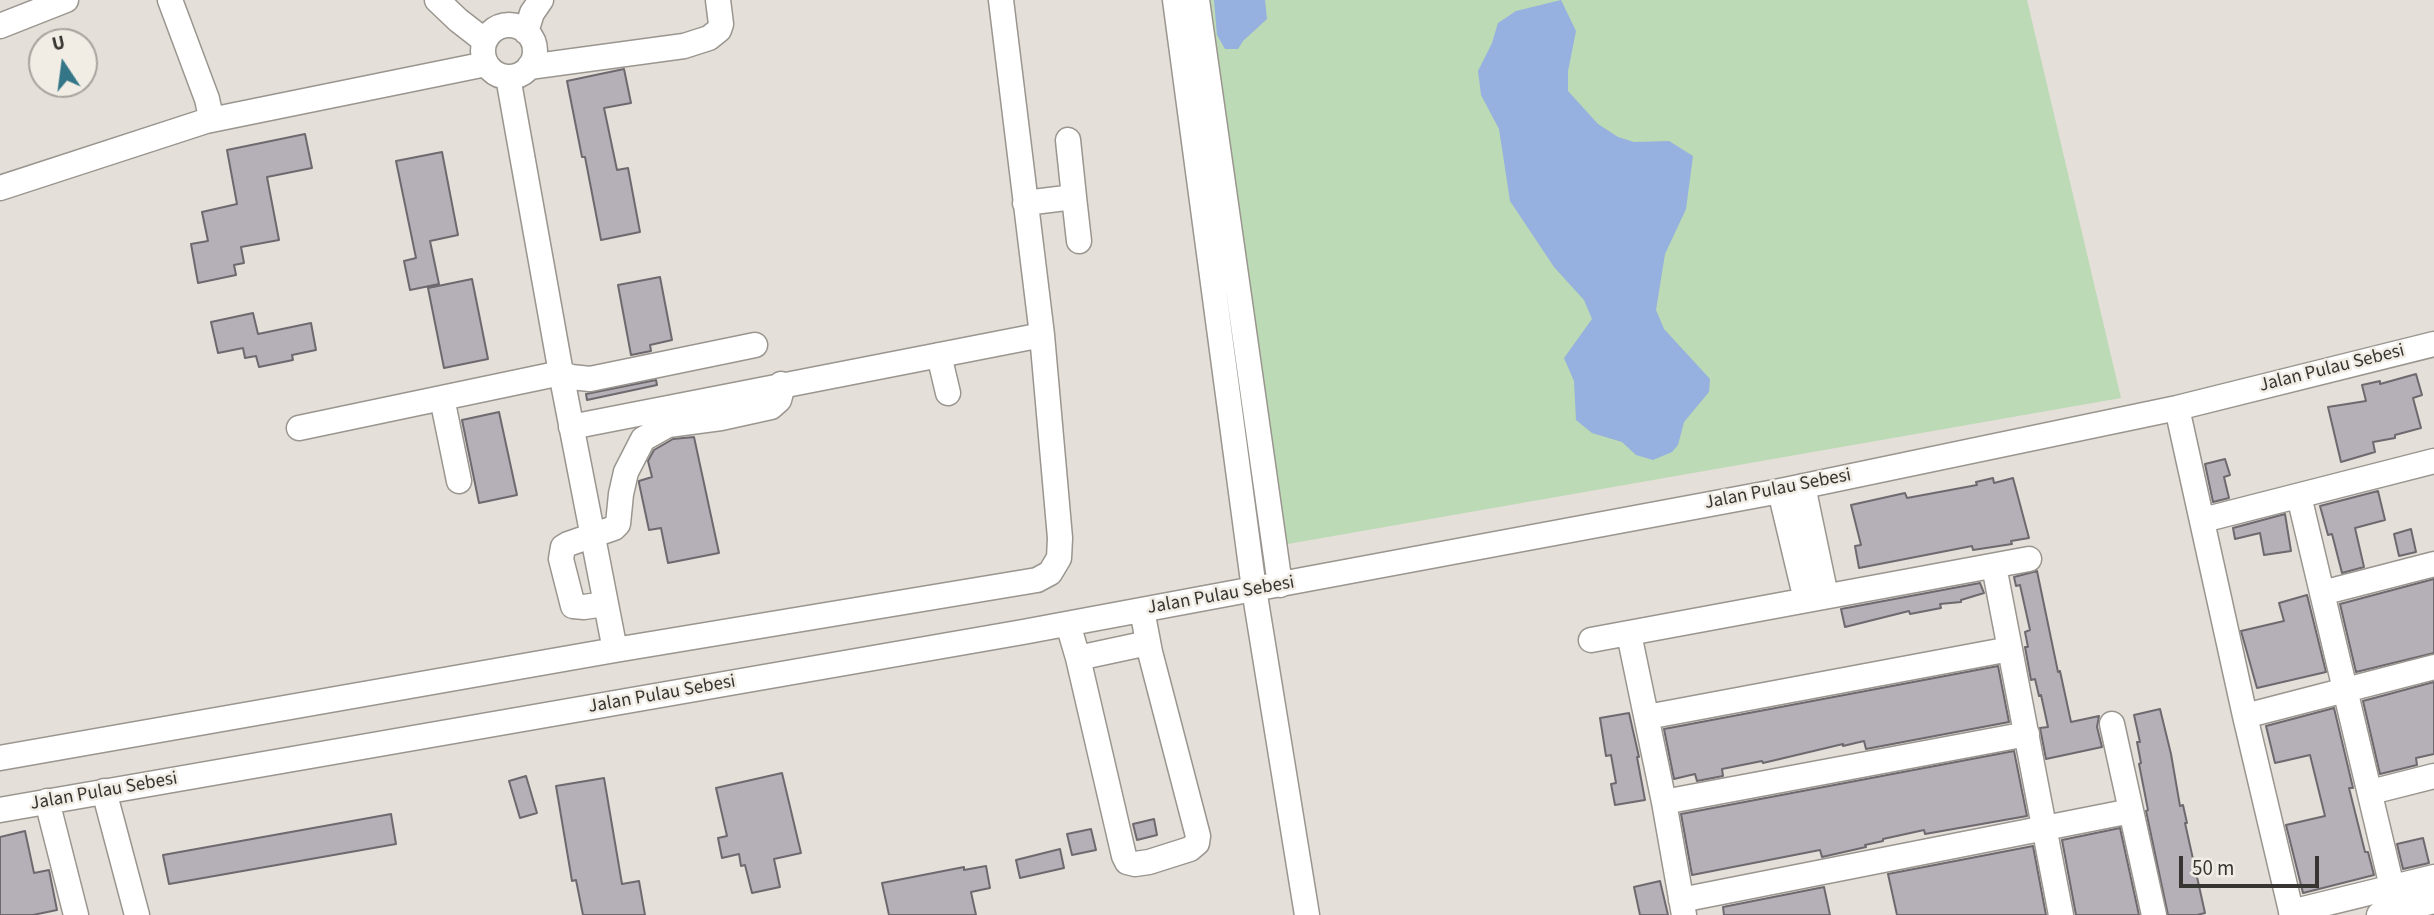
<!DOCTYPE html>
<html>
<head>
<meta charset="utf-8">
<style>
  body { margin:0 }
  #map { position:relative; width:2434px; height:915px; overflow:hidden; background:#e4dfd8; font-family:"Source Sans 3",sans-serif }
  canvas { display:block }
  .north { position:absolute; left:28px; top:28px; width:70px; height:70px; box-sizing:border-box; background:#f1ede5; border:2px solid #a7a39d; border-radius:50%; rotate:347deg; font-size:19px; font-weight:700; line-height:28px; text-align:center; color:#373532 }
  .north::after { content:''; display:block; margin:auto; width:24px; height:32px; background:#347687; clip-path:polygon(50% 0,100% 100%,50% 72%,0 100%) }
  .scale { position:absolute; left:2179px; top:856px; width:140px; height:32px; box-sizing:border-box; border:4px solid #373532; border-top:0; padding-left:9px; font-size:21px; line-height:24px; white-space:nowrap; color:#373532; -webkit-text-stroke:5px #f1ede5; paint-order:stroke }
</style>
</head>
<body>
<div id="map">
<canvas width="2434" height="915"></canvas>
<div class="north">U</div>
<div class="scale">50 m</div>
</div>
<script>
const ctx = document.querySelector('canvas').getContext('2d');
ctx.lineJoin = 'round';
function paint(path, color) { ctx.fillStyle = color; ctx.fill(path, 'evenodd'); }
const poly = rows => new Path2D(rows.map(r => 'M' + r).join(''));
function strokePath(path, color, width, dash) { ctx.strokeStyle = color; ctx.lineWidth = width; ctx.lineCap = dash ? 'butt' : 'round'; ctx.setLineDash(dash || []); ctx.stroke(path); }
function label(font, color, halo, rows, align = 'center') {
  ctx.font = font + ' "Source Sans 3",sans-serif'; ctx.lineWidth = 5; ctx.setLineDash([]); ctx.textBaseline = 'middle'; ctx.strokeStyle = halo; ctx.fillStyle = color; for (const [text, x, y, turn = 0] of rows) {
    ctx.save(); ctx.translate(x, y); ctx.rotate((+turn || 0) * Math.PI / 180); ctx.textAlign = isNaN(turn) ? turn : align; if (halo) ctx.strokeText(text, 0, 0); ctx.fillText(text, 0, 0); ctx.restore();
  }
}
paint(poly([
  [1202,0,2027,0,2121,398,1282,545]
]), '#bcdab5');
paint(poly([
  [1214,0,1265,0,1267,19,1243,41,1238,49,1225,49,1217,35],
  [1561,0,1576,31,1568,71,1568,91,1598,124,1618,137,1634,142,1669,141,1693,156,1686,209,1665,254,1656,310,1664,329,1710,379,1709,392,1684,422,1678,445,1672,452,1653,460,1636,455,1622,442,1592,433,1576,420,1574,381,1564,358,1592,319,1584,300,1554,267,1510,201,1499,129,1481,95,1478,71,1492,43,1498,23,1516,11]
]), '#96b0df');
const building = poly([
  [624,69,631,103,604,108,617,170,628,168,640,232,601,240,585,157,582,157,567,81,624,69],
  [305,134,312,168,267,177,279,240,241,247,244,263,234,265,236,275,198,283,191,244,208,241,202,212,237,204,227,150,305,134],
  [442,152,458,235,430,241,439,284,410,290,404,261,416,258,396,161,442,152],
  [660,277,672,340,650,345,651,351,631,355,618,285,660,277],
  [472,279,488,359,444,368,428,288,472,279],
  [253,313,258,334,311,323,316,350,292,355,293,360,259,367,256,356,245,358,243,348,218,353,211,322,253,313],
  [2416,374,2422,395,2413,398,2421,428,2395,435,2395,438,2373,442,2375,452,2341,462,2328,407,2366,401,2362,385,2380,381,2380,384,2416,374],
  [656,380,657,385,587,400,586,394,656,380],
  [499,412,517,495,479,503,462,420,499,412],
  [694,437,719,553,668,563,661,528,649,530,639,483,639,481,652,477,648,461,654,450,673,439,694,437],
  [2225,459,2230,475,2224,477,2229,498,2213,502,2205,464,2225,459],
  [1993,478,1994,483,2013,478,2029,538,2011,541,2012,544,1973,550,1972,546,1859,568,1855,546,1861,545,1851,505,1905,493,1907,498,1977,485,1976,482,1993,478],
  [2378,491,2385,520,2355,528,2364,567,2342,573,2332,534,2328,535,2320,506,2378,491],
  [2285,514,2291,551,2264,555,2260,533,2235,539,2233,528,2285,514],
  [2411,529,2416,552,2399,556,2394,534,2411,529],
  [2037,571,2058,672,2060,671,2071,722,2099,716,2097,727,2102,747,2046,759,2040,728,2048,727,2041,695,2039,696,2035,679,2031,680,2025,647,2028,647,2025,632,2030,630,2020,585,2016,586,2014,577,2037,571],
  [2434,579,2434,653,2356,672,2340,604,2434,579],
  [1980,583,1984,593,1961,600,1961,602,1940,604,1941,608,1910,614,1909,611,1845,627,1841,609,1980,583],
  [2307,595,2326,672,2257,688,2241,631,2284,621,2279,603,2307,595],
  [1998,666,2009,722,1866,749,1864,741,1843,746,1843,744,1763,763,1762,761,1722,769,1723,776,1697,781,1695,774,1674,779,1664,729,1998,666],
  [2434,682,2434,754,2416,758,2417,765,2380,774,2363,701,2434,682],
  [2334,708,2353,788,2349,788,2365,852,2368,852,2374,875,2303,893,2286,825,2325,816,2310,755,2275,763,2266,726,2334,708],
  [2160,709,2171,754,2180,806,2183,805,2187,823,2185,823,2205,913,2197,915,2168,915,2146,811,2148,810,2139,764,2141,763,2137,742,2140,742,2134,715,2160,709],
  [1629,713,1639,757,1637,757,1645,800,1615,805,1611,784,1616,783,1611,755,1606,756,1600,718,1629,713],
  [2014,751,2027,816,1925,834,1924,830,1883,839,1883,841,1865,845,1866,847,1822,857,1820,850,1692,875,1681,814,2014,751],
  [782,773,801,853,774,859,780,887,752,893,745,865,741,866,739,854,722,858,718,838,727,836,716,788,782,773],
  [526,776,537,813,520,818,509,781,526,776],
  [604,778,622,884,639,881,645,915,583,915,576,880,572,881,556,786,604,778],
  [391,814,396,844,169,884,163,855,391,814],
  [1154,819,1157,835,1137,840,1133,824,1154,819],
  [2120,828,2139,915,2076,915,2062,840,2120,828],
  [1091,829,1096,850,1072,855,1067,834,1091,829],
  [25,831,34,873,49,870,57,910,33,915,0,915,0,837,25,831],
  [2423,838,2429,863,2403,869,2397,844,2423,838],
  [2033,846,2046,915,1897,915,1888,874,2033,846],
  [1060,849,1064,868,1020,878,1016,860,1060,849],
  [986,866,990,888,971,892,976,915,889,915,882,883,964,867,964,870,986,866],
  [1660,881,1668,915,1640,915,1634,887,1660,881],
  [1824,887,1830,915,1724,915,1723,907,1824,887]
]);
paint(building, '#b5b0b7');
strokePath(building, '#6d696f', 2);
const minor = poly([
  [437,0,458,20,485,41],
  [1175,0,1254,589,1307,915],
  [1197,0,1280,585],
  '483 51a26 26 0 1 1 52 0a26 26 0 1 1-52 0Z',
  [0,26,66,0],
  [526,32,532,13,541,0],
  [529,67,684,46,709,38,719,30,721,24,718,0],
  [508,77,561,373,615,650],
  [206,121,486,64],
  [0,188,206,121,210,113,207,99,170,0],
  [1074,197,1079,241],
  [1025,203,1074,197,1068,140],
  [939,355,948,393],
  [442,398,459,481],
  [719,404,721,418,771,407,779,400,782,389,781,384],
  [2177,408,2245,716,2292,915],
  [571,427,1042,335],
  [299,428,561,373,571,377,590,379,755,345],
  [1803,486,1826,596],
  [1780,491,1806,600],
  [2299,496,2392,887],
  [2203,520,2434,461],
  [1994,566,2061,915],
  [2322,593,2434,564],
  [605,604,584,607,573,606,561,559,563,547,568,544,614,528,618,524,621,494,626,472,643,439,668,425,721,418],
  [1068,624,1078,658,1124,856,1127,862,1135,864,1149,862,1190,849,1197,843,1198,836,1150,652,1142,610],
  [1629,634,1664,802,1684,915],
  [1591,640,2029,559],
  [1078,658,1148,643],
  [2245,716,2434,667],
  [1647,717,2010,649],
  [2112,724,2154,915],
  [0,758,615,650,1037,580,1050,573,1059,558,1060,538,1042,335,1001,0],
  [104,791,137,915],
  [2371,792,2434,776],
  [47,801,76,915],
  [1664,802,2027,734],
  [0,810,1023,632,1780,491,2177,408,2434,344],
  [1681,900,2131,811],
  [2291,912,2434,877],
  [2379,915,2434,901]
]);
strokePath(minor, '#9a968f', 27);
strokePath(minor, '#fff', 24);
label('19px', '#373532', '#f1ede5', [
  ["Jalan Pulau Sebesi",2332,369,-14],
  ["Jalan Pulau Sebesi",1778,490,-11],
  ["Jalan Pulau Sebesi",1221,596,-10],
  ["Jalan Pulau Sebesi",662,695,-10],
  ["Jalan Pulau Sebesi",104,792,-10]
]);
</script>
</body>
</html>
